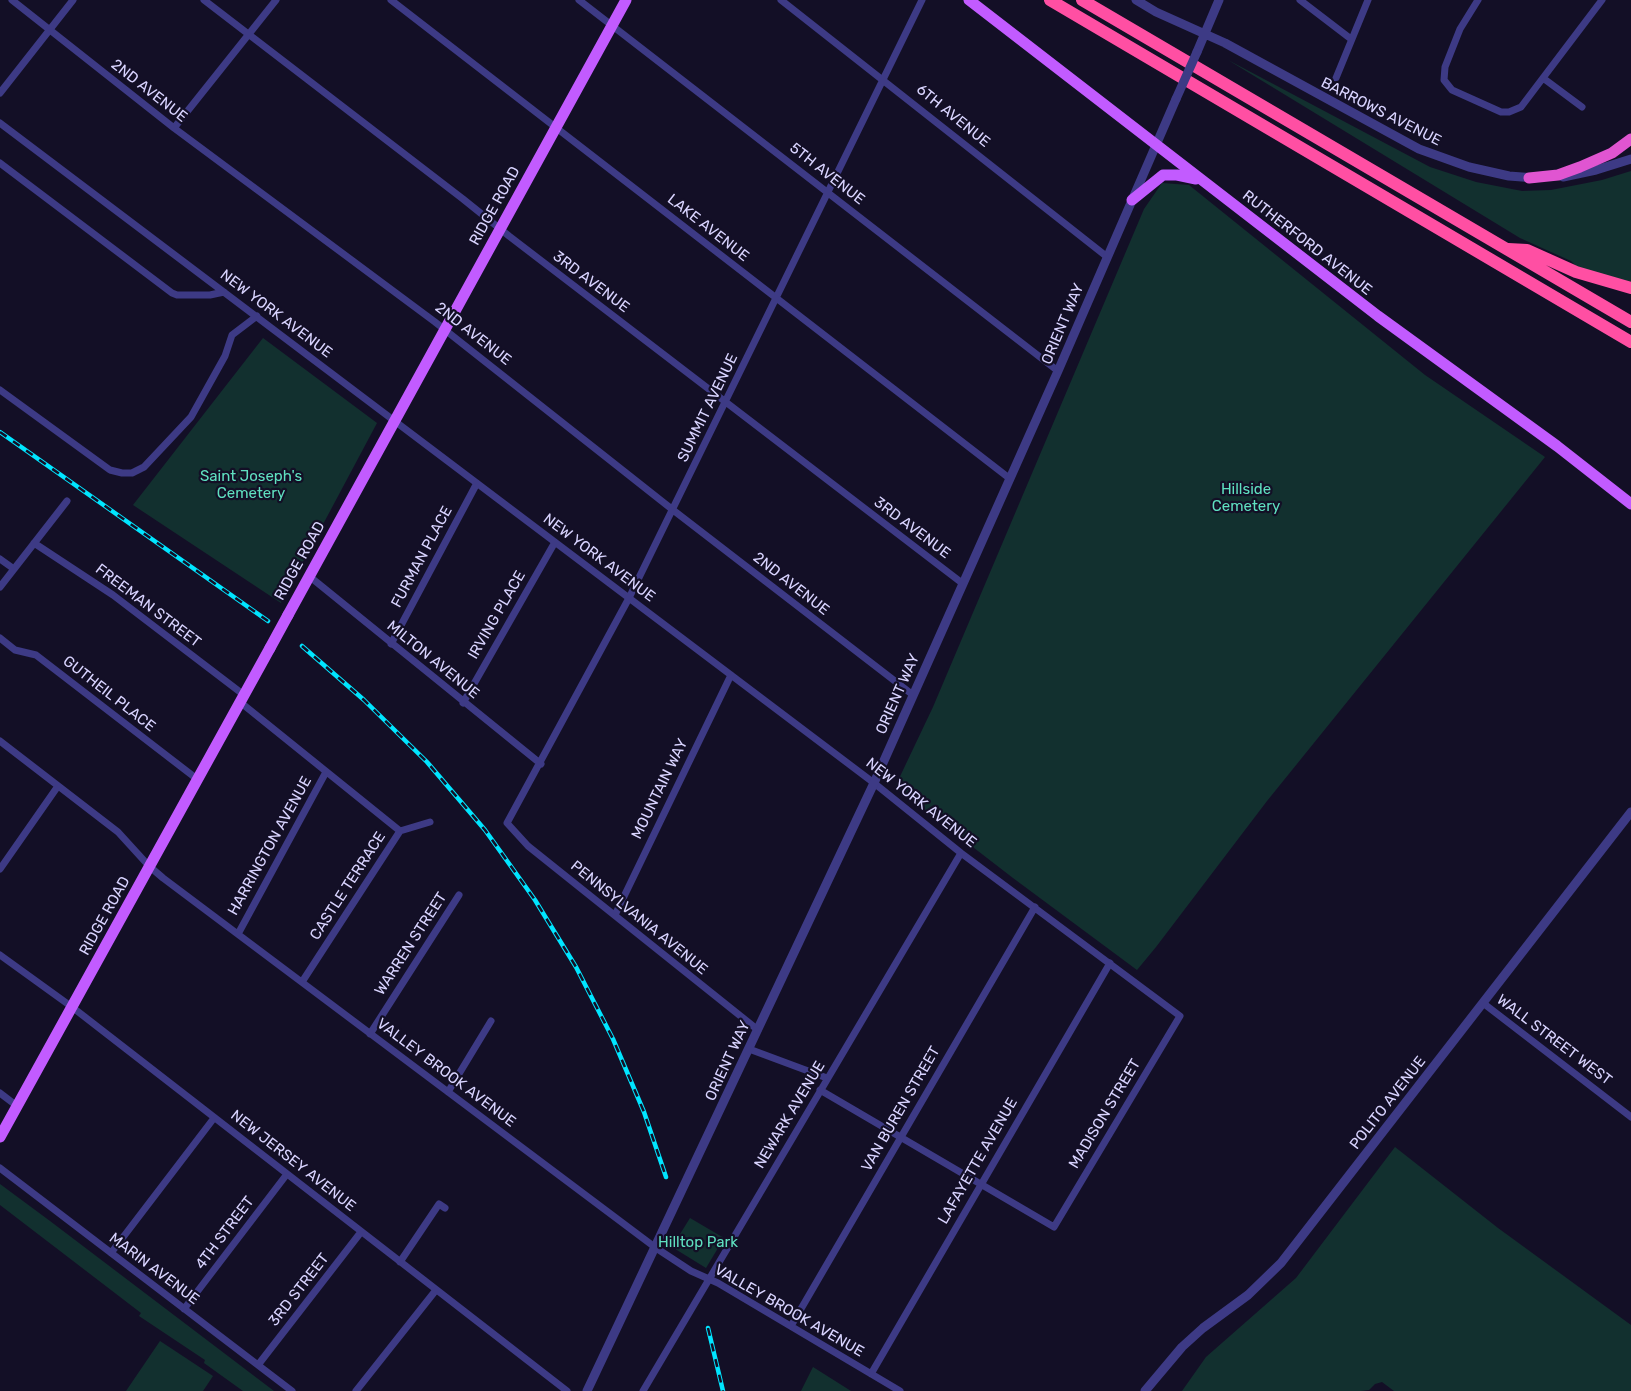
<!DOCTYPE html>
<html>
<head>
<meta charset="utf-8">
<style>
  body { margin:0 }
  canvas { display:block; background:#130f26 }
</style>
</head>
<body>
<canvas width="1631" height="1391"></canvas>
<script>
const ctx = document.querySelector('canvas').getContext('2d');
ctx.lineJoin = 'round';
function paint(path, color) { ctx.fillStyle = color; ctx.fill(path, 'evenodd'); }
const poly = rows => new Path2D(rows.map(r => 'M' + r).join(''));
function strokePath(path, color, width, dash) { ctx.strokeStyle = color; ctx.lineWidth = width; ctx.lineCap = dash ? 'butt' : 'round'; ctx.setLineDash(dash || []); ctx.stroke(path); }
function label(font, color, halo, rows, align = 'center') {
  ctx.font = font + ' Rubik,sans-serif'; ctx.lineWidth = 4.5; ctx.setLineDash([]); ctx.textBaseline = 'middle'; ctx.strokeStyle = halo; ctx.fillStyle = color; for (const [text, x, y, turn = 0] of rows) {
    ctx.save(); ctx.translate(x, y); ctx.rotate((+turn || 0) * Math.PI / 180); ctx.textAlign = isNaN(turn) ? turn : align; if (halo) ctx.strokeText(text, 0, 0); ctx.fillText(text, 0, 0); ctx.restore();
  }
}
paint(poly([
  [1228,60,1430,167,1476,182,1522,191,1551,190,1602,180,1631,171,1631,283,1579,269,1571,261,1520,238],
  [1162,183,1189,185,1425,375,1545,457,1267,801,1156,947,1137,970,1013,878,895,787,933,707,1144,209],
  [263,338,377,423,281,603,133,505],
  [1395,1147,1498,1228,1631,1325,1631,1391,1394,1391,1382,1382,1375,1384,1369,1390,1361,1391,1182,1391,1206,1357,1296,1278],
  [0,1184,50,1221,274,1391,243,1391,204,1363,205,1360,139,1316,141,1313,0,1205],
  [690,1218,724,1238,706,1268,672,1247],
  [160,1341,213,1376,203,1391,126,1391],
  [813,1367,851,1391,801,1391]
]), '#12302f');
strokePath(poly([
  [12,0,174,128,435,322,673,510,913,695],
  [204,0,463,199,509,236,962,583],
  [391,0,1009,478],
  [579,0,1058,371],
  [781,0,1106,256],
  [1300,0,1351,39],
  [1478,0,1460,29,1445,67,1444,80,1452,90,1501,112,1509,112,1521,107,1602,0],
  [1336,78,1368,0],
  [1543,78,1582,107],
  [0,93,73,0],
  [0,123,874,783,961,853,1180,1016,1054,1227,820,1090],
  [174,128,276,0],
  [0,163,172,293,177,295,210,295,224,292],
  [0,390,110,470,122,473,132,473,144,467,191,417,225,356,232,335,257,316],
  [34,543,113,595,244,695],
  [0,559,14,569],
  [309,576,541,764],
  [0,587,67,501],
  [0,638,15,650,36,655,197,779],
  [391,644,477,483],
  [240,702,400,831],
  [463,703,555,542],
  [0,741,118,832,149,866,163,878,656,1248,691,1271,718,1283,900,1391],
  [0,869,58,786],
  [615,915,731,675],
  [238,934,326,772],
  [0,955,72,1007,567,1391],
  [302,982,400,831,430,822],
  [1483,1003,1631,1117],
  [758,1030,528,846,507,823,629,598,922,0],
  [370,1034,459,895],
  [749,1049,827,1078],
  [448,1092,491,1021],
  [0,1093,17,1106],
  [0,1168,292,1391],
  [111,1253,214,1118],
  [400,1262,439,1204,445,1208],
  [184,1309,287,1174],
  [791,1326,1035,907],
  [258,1365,361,1232],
  [871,1374,1110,963],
  [356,1391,436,1290],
  [643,1391,961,853]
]), '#3d3a85', 7);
strokePath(poly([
  [1136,0,1156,12,1225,43,1419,149,1469,167,1509,176,1535,178],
  [1197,52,1219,0],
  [1563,177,1596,170,1631,159],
  [587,1391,874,783,1058,371,1176,99],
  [1145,1391,1182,1347,1203,1328,1248,1295,1281,1263,1631,812]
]), '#3d3a85', 9);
strokePath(poly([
  [969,0,1378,316,1557,446,1631,504],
  [1132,200,1163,175,1177,175,1196,179],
  [288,615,626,0],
  [0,1137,270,648]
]), '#c25bff', 11);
strokePath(poly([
  [1529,178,1558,175,1580,167,1612,153,1631,139]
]), '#e055d1', 11);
strokePath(poly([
  [1050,0,1631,342],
  [1082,0,1631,322],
  [1508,249,1527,250,1576,272,1631,288]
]), '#ff4fa3', 12);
const rail = poly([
  [0,432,268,621],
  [302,646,364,700,427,762,485,830,535,900,576,967,613,1039,644,1112,666,1177],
  [708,1328,723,1391]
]);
strokePath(rail, '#00e5ff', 4.5);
strokePath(rail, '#130f26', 2.5, [8]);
strokePath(poly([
  [1176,99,1197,52]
]), '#3d3a85', 9);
strokePath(poly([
  [270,648,288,615]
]), '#c25bff', 11);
label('15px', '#d9d4ff', '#130f26', [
  ["2ND AVENUE",149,91,38],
  ["BARROWS AVENUE",1381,112,27],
  ["6TH AVENUE",953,116,39],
  ["5TH AVENUE",827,174,38],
  ["RIDGE ROAD",495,206,-61],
  ["LAKE AVENUE",708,228,38],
  ["RUTHERFORD AVENUE",1307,243,38],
  ["3RD AVENUE",591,282,37],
  ["NEW YORK AVENUE",276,314,37],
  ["ORIENT WAY",1063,324,-67],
  ["2ND AVENUE",473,334,38],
  ["SUMMIT AVENUE",708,408,-64],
  ["3RD AVENUE",912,528,37],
  ["FURMAN PLACE",422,557,-62],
  ["NEW YORK AVENUE",599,558,37],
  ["RIDGE ROAD",300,561,-61],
  ["2ND AVENUE",791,584,38],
  ["FREEMAN STREET",148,606,37],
  ["IRVING PLACE",497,615,-60],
  ["MILTON AVENUE",433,660,39],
  ["GUTHEIL PLACE",109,694,38],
  ["ORIENT WAY",898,694,-66],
  ["MOUNTAIN WAY",660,789,-64],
  ["NEW YORK AVENUE",921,803,38],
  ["HARRINGTON AVENUE",270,846,-61],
  ["CASTLE TERRACE",348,886,-57],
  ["RIDGE ROAD",105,916,-61],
  ["PENNSYLVANIA AVENUE",639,918,39],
  ["WARREN STREET",411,944,-57],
  ["WALL STREET WEST",1554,1040,37],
  ["ORIENT WAY",728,1061,-65],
  ["VALLEY BROOK AVENUE",446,1073,37],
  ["POLITO AVENUE",1388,1103,-52],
  ["VAN BUREN STREET",901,1109,-60],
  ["MADISON STREET",1105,1114,-59],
  ["NEWARK AVENUE",790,1115,-59],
  ["NEW JERSEY AVENUE",293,1161,38],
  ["LAFAYETTE AVENUE",978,1161,-60],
  ["4TH STREET",225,1233,-53],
  ["MARIN AVENUE",154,1269,37],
  ["3RD STREET",299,1290,-52],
  ["VALLEY BROOK AVENUE",789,1311,30]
]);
label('15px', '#5fe0c0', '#130f26', [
  ["Saint Joseph's",251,477],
  ["Cemetery",251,494],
  ["Hillside",1246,490],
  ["Cemetery",1246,507],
  ["Hilltop Park",698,1243]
]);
</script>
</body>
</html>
